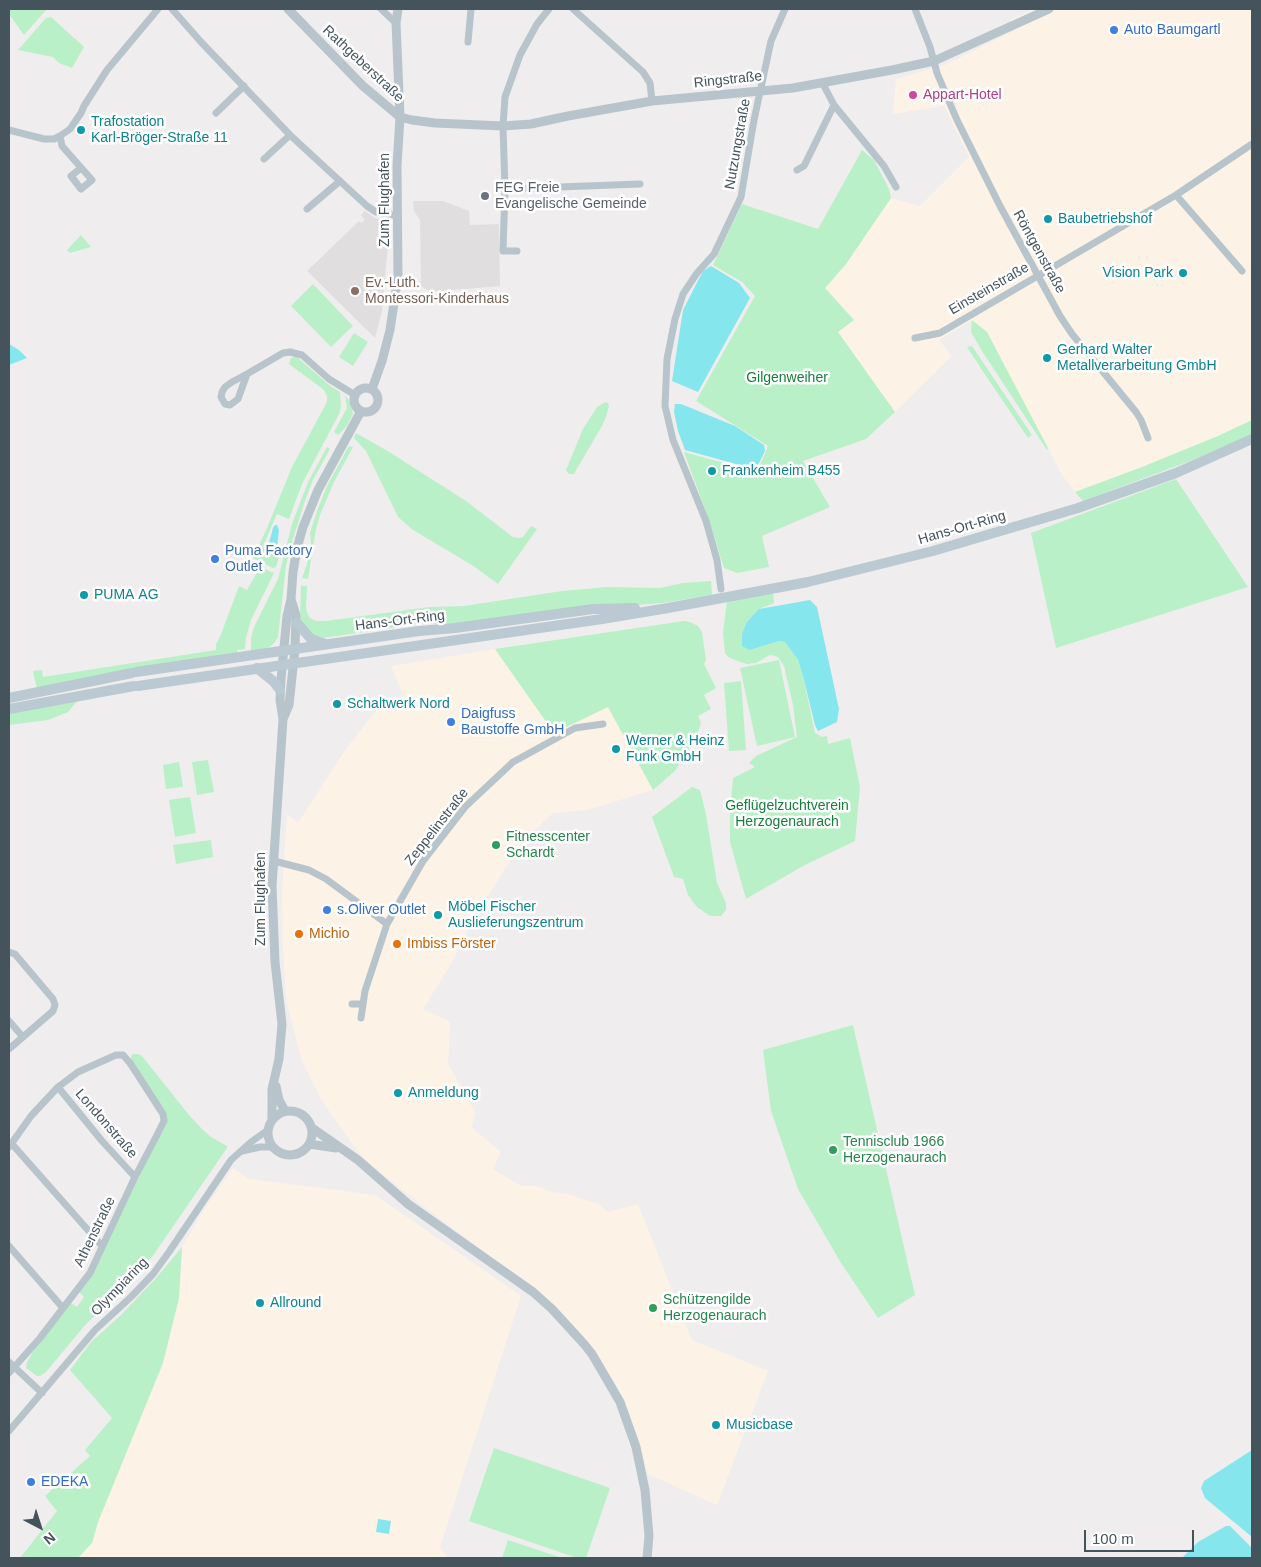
<!DOCTYPE html>
<html>
<head>
<meta charset="utf-8">
<style>
  body { margin:0 }
  #map { position:relative; width:1261px; height:1567px; overflow:hidden; background:#f0edee; font-family:Helvetica,sans-serif }
  canvas { display:block }
  .frame { position:absolute; inset:0; border:10px solid #45545c; pointer-events:none }
  .north { position:absolute; left:15px; top:1502px; width:50px; height:50px; -webkit-text-stroke:4px #fff; paint-order:stroke; rotate:140deg; font-size:14px; font-weight:700; line-height:20px; text-align:center; color:#45545c }
  .north::after { content:''; display:block; margin:auto; width:18px; height:22px; background:#45545c; clip-path:polygon(50% 0,100% 100%,50% 72%,0 100%) }
  .scale { position:absolute; left:1084px; top:1530px; width:110px; height:22px; box-sizing:border-box; border:2px solid #45545c; border-top:0; padding-left:6px; font-size:15px; line-height:18px; white-space:nowrap; color:#45545c; -webkit-text-stroke:4px #fff; paint-order:stroke }
</style>
</head>
<body>
<div id="map">
<canvas width="1261" height="1567"></canvas>
<div class="frame"></div>
<div class="north">N</div>
<div class="scale">100 m</div>
</div>
<script>
const ctx = document.querySelector('canvas').getContext('2d');
ctx.lineJoin = 'round';
function paint(path, color) { ctx.fillStyle = color; ctx.fill(path, 'evenodd'); }
const poly = rows => new Path2D(rows.map(r => 'M' + r).join(''));
function strokePath(path, color, width, dash) { ctx.strokeStyle = color; ctx.lineWidth = width; ctx.lineCap = dash ? 'butt' : 'round'; ctx.setLineDash(dash || []); ctx.stroke(path); }
function label(font, color, halo, rows, align = 'center') {
  ctx.font = font + ' Helvetica,sans-serif'; ctx.lineWidth = 5; ctx.setLineDash([]); ctx.textBaseline = 'middle'; ctx.strokeStyle = halo; ctx.fillStyle = color; for (const [text, x, y, turn = 0] of rows) {
    ctx.save(); ctx.translate(x, y); ctx.rotate((+turn || 0) * Math.PI / 180); ctx.textAlign = isNaN(turn) ? turn : align; if (halo) ctx.strokeText(text, 0, 0); ctx.fillText(text, 0, 0); ctx.restore();
  }
}
paint(poly([
  [1034,9,1252,9,1252,420,1218,436,1142,467,1075,492,1062,475,987,332,972,320,939,340,952,356,895,412,838,332,825,288,846,264,891,198,920,206,969,157,944,106,893,114,896,79,945,65,1019,28,1010,20],
  [495,649,554,733,608,707,653,790,587,810,553,813,522,842,477,913,451,964,423,1009,450,1022,448,1064,475,1112,472,1128,501,1152,493,1169,521,1186,536,1186,552,1192,568,1194,598,1204,608,1212,638,1204,692,1340,768,1371,717,1505,648,1474,637,1435,625,1402,614,1382,584,1337,564,1315,545,1298,405,1192,361,1156,322,1101,302,1061,287,1004,283,953,282,894,287,814,298,823,346,749,378,708,404,696,391,666],
  [233,1168,249,1179,375,1195,521,1296,440,1547,447,1558,78,1558,92,1542,98,1522,163,1363,179,1298,182,1247,200,1216]
]), '#fcf3e6');
paint(poly([
  [413,201,443,201,469,211,470,225,499,224,500,286,430,292,421,286,420,220,414,211],
  [365,211,375,218,390,223,382,311,375,338,307,271,359,221,361,223,365,220,361,215]
]), '#e1dee0');
paint(poly([
  [9,9,47,9,24,35,9,14],
  [51,17,84,47,72,68,59,63,53,57,18,50,46,18],
  [862,150,874,160,889,189,891,198,846,264,825,288,854,320,838,332,895,412,866,439,803,461,830,507,762,536,769,567,737,573,724,568,710,523,684,452,757,472,768,446,696,401,755,296,742,282,713,265,742,204,818,229],
  [81,235,91,247,70,253,67,250],
  [313,284,353,326,331,347,291,306],
  [972,320,987,332,1048,448,1047,450,982,351,971,332],
  [354,333,368,342,353,366,339,357],
  [972,346,1032,435,1028,438,986,376,967,347],
  [296,356,329,385,340,392,341,407,339,414,302,484,289,519,277,514,263,546,280,554,276,567,273,568,253,558,267,528,292,467,327,402,327,396,324,390,289,364,291,358],
  [345,395,351,403,353,414,346,427,338,435,334,432,347,408],
  [605,402,608,403,609,406,606,417,602,426,575,472,574,474,569,474,566,470,583,429,597,407],
  [1252,420,1252,434,1190,461,1083,501,1075,492,1142,467,1218,436],
  [356,433,386,450,466,501,513,537,519,538,523,537,531,526,537,529,498,584,475,567,413,530,398,517,366,451,354,438],
  [349,446,353,447,334,482,320,515,316,529,308,579,302,578,307,564,311,542,310,533,317,511,327,486],
  [327,447,330,449,313,480,306,498,291,545,286,566,278,637,274,643,268,648,251,651,251,638,254,627,278,579,292,524,301,500,309,480],
  [1176,479,1248,587,1056,648,1031,533],
  [260,567,274,573,251,620,246,638,245,647,245,649,237,650,237,654,37,689,33,671,42,670,43,677,216,650,216,644,220,637,239,586,247,590],
  [711,581,712,595,662,603,625,606,454,624,424,623,323,638,311,635,300,621,301,586,307,586,306,608,307,612,310,618,316,621,326,621,429,607,464,606,562,591,608,587,660,588,683,583],
  [773,591,774,603,759,609,750,650,779,641,785,642,798,660,803,676,815,733,822,737,827,736,828,744,850,738,860,787,855,841,803,866,746,899,730,842,730,815,733,778,755,767,749,763,756,756,797,737,793,705,784,666,778,657,770,655,756,663,747,664,735,660,728,657,725,653,723,633,727,600],
  [684,621,690,622,698,626,702,632,706,660,704,664,716,688,704,695,711,709,698,716,701,723,696,738,675,771,653,790,608,707,554,733,495,649],
  [779,660,795,737,757,746,740,668],
  [741,681,746,750,729,751,724,683],
  [78,700,68,712,48,720,9,725,9,713],
  [208,760,214,792,197,795,192,762],
  [179,762,183,787,166,789,163,765],
  [692,787,700,790,706,814,717,883,726,903,726,910,721,916,710,916,697,907,688,895,683,879,674,877,652,817],
  [190,797,196,833,175,837,169,800],
  [211,840,213,857,176,864,173,845],
  [853,1025,915,1295,878,1318,841,1263,798,1189,771,1111,763,1050],
  [133,1054,138,1054,142,1056,189,1115,202,1129,211,1137,227,1146,227,1148,152,1257,119,1293,86,1324,46,1372,40,1376,37,1376,26,1368,27,1362,34,1350,71,1303,77,1307,84,1297,79,1292,95,1270,144,1166,165,1127,167,1122,131,1059,131,1056],
  [182,1247,179,1298,163,1363,98,1522,92,1543,78,1558,20,1558,57,1511,45,1496,90,1456,85,1450,112,1418,70,1370,91,1342,120,1316,156,1278],
  [494,1448,610,1488,586,1558,577,1558,469,1521],
  [508,1540,562,1558,502,1558]
]), '#baf0c8');
paint(poly([
  [711,266,739,283,750,298,698,392,672,381,683,310,703,271],
  [9,344,19,350,27,358,9,365],
  [675,404,681,404,735,426,764,445,765,451,757,467,754,469,685,450,678,431,674,412],
  [275,525,277,525,279,530,277,547,273,547,270,545,269,543,273,528],
  [810,600,817,607,839,709,837,722,818,731,815,725,803,676,798,660,785,642,779,641,750,650,742,646,742,634,747,622,759,609],
  [1252,1450,1252,1537,1205,1498,1201,1488,1204,1481],
  [378,1519,391,1521,389,1534,376,1532],
  [1226,1526,1230,1526,1252,1548,1252,1558,1182,1558,1198,1542]
]), '#85e6ee');
strokePath(poly([
  [172,9,201,42,290,135,367,206,376,212,398,216],
  [381,9,396,23],
  [573,9,643,72,650,83,652,101],
  [915,9,930,47,937,73,957,120,1000,206,1060,316,1072,334,1136,412,1141,420,1148,438],
  [468,42,471,9],
  [823,84,834,105,884,166,896,187],
  [216,113,244,86],
  [9,130,44,139,54,139,60,136,70,129,81,113,84,106,107,70,158,9],
  [60,136,62,146,92,180,81,189,71,176,81,168],
  [264,159,290,135],
  [797,170,804,166,834,105],
  [505,189,640,184],
  [1176,195,1242,271],
  [307,209,340,181],
  [517,251,503,251,505,189,503,126,505,97,520,55,537,24,549,9],
  [915,338,940,333,1065,260,1176,195,1252,144],
  [247,374,238,399,230,405,225,404,221,397,222,392,225,387,232,382,247,374,283,353,290,352,302,355,329,379,355,395],
  [721,589,717,560,706,521,673,440,665,406,667,359,675,319,683,294,697,273,714,254,741,197,754,120,771,41,785,9],
  [274,861,309,870,326,879,387,924,423,861,465,807,513,762,575,728,603,724],
  [9,952,15,954,53,999,55,1005,53,1011,9,1049],
  [352,1004,363,1004],
  [361,1018,365,991,387,924],
  [9,1021,23,1037],
  [58,1087,102,1141,135,1177],
  [12,1144,102,1246],
  [9,1147,31,1116,58,1087,78,1072,116,1055,123,1055,130,1063,163,1114,164,1121,157,1135,135,1177,90,1273,40,1338,9,1373],
  [242,1151,260,1147,273,1147],
  [9,1246,63,1308],
  [9,1362,42,1393],
  [9,1431,95,1330,131,1297,153,1274,169,1252,231,1160,251,1142,268,1130]
]), '#b8c4cb', 7);
strokePath(poly([
  [288,9,363,86,400,117,412,120,435,123,503,126,531,124,568,116,652,101,793,88,892,70,934,61,1049,9],
  '354 400a12 12 0 1 1 24 0a12 12 0 1 1-24 0Z',
  [372,389,382,361,390,330,398,276,397,166,400,117,396,23,398,9],
  [283,719,280,700,281,679,287,616,291,599,293,572,297,548,303,527,318,490,361,411],
  [276,1086,279,1100,285,1111],
  '268 1133a22 22 0 1 1 44 0a22 22 0 1 1-44 0Z',
  [272,1119,272,1089,279,1059,282,1024,275,962,272,886,283,719,289,705,295,649,296,615,291,599],
  [312,1128,358,1160,408,1204,533,1292,552,1309,584,1344,592,1354,620,1402,636,1447,645,1490,649,1536,647,1558],
  [309,1144,336,1148]
]), '#b8c4cb', 9);
strokePath(poly([
  [297,623,311,639,325,644],
  [257,668,273,681,280,690],
  [136,672,419,631,455,628,593,609,635,608],
  [138,686,602,619,668,608,808,582,933,551,1078,508,1176,473,1252,439],
  [9,698,132,673],
  [9,709,134,686]
]), '#bac9d2', 10);
for (const [x, y, r, color] of [
  [1114,30,5,"#3f7fe0"],
  [913,95,5,"#d1479c"],
  [81,130,5,"#0f9aa8"],
  [485,196,5,"#6b7280"],
  [1048,219,5,"#0f9aa8"],
  [1183,273,5,"#0f9aa8"],
  [355,291,5,"#8d6e63"],
  [1047,358,5,"#0f9aa8"],
  [712,471,5,"#0f9aa8"],
  [215,559,5,"#3f7fe0"],
  [84,595,5,"#0f9aa8"],
  [337,704,5,"#0f9aa8"],
  [451,722,5,"#3f7fe0"],
  [616,749,5,"#0f9aa8"],
  [496,845,5,"#2e9e5b"],
  [327,910,5,"#3f7fe0"],
  [438,915,5,"#0f9aa8"],
  [299,934,5,"#e8710a"],
  [397,944,5,"#e8710a"],
  [398,1093,5,"#0f9aa8"],
  [833,1150,5,"#2e9e5b"],
  [260,1303,5,"#0f9aa8"],
  [653,1308,5,"#2e9e5b"],
  [716,1425,5,"#0f9aa8"],
  [31,1482,5,"#3f7fe0"]
]) { const dot = new Path2D(); dot.arc(x, y, r, 0, 2 * Math.PI); ctx.fillStyle = color; ctx.fill(dot); strokePath(dot, '#fff', 2); }
label('14px', '#366cbe', '#fff', [
  ["Auto Baumgartl",1124,30],
  ["Puma Factory",225,551],
  ["Outlet",225,567],
  ["Daigfuss",461,714],
  ["Baustoffe GmbH",461,730],
  ["s.Oliver Outlet",337,910],
  ["EDEKA",41,1482]
], 'left');
label('14px', '#45545c', '#fff', [
  ["Rathgeberstraße",363,64,43],
  ["Ringstraße",728,80,-6],
  ["Nutzungstraße",738,144,-80],
  ["Zum Flughafen",385,200,-90],
  ["Röntgenstraße",1039,252,61],
  ["Einsteinstraße",989,289,-30],
  ["Hans-Ort-Ring",962,528,-16],
  ["Hans-Ort-Ring",400,621,-7],
  ["Zeppelinstraße",437,827,-52],
  ["Zum Flughafen",261,899,-90],
  ["Londonstraße",106,1124,49],
  ["Athenstraße",95,1232,-64],
  ["Olympiaring",120,1287,-46]
]);
label('14px', '#b23c85', '#fff', [
  ["Appart-Hotel",923,95]
], 'left');
label('14px', '#0d838f', '#fff', [
  ["Trafostation",91,122],
  ["Karl-Bröger-Straße 11",91,138],
  ["Baubetriebshof",1058,219],
  ["Vision Park",1173,273,"right"],
  ["Gerhard Walter",1057,350],
  ["Metallverarbeitung GmbH",1057,366],
  ["Frankenheim B455",722,471],
  ["PUMA AG",94,595],
  ["Schaltwerk Nord",347,704],
  ["Werner & Heinz",626,741],
  ["Funk GmbH",626,757],
  ["Möbel Fischer",448,907],
  ["Auslieferungszentrum",448,923],
  ["Anmeldung",408,1093],
  ["Allround",270,1303],
  ["Musicbase",726,1425]
], 'left');
label('14px', '#5b616d', '#fff', [
  ["FEG Freie",495,188],
  ["Evangelische Gemeinde",495,204]
], 'left');
label('14px', '#785e54', '#fff', [
  ["Ev.-Luth.",365,283],
  ["Montessori-Kinderhaus",365,299]
], 'left');
label('14px', '#147f3b', '#fff', [
  ["Gilgenweiher",787,378],
  ["Geflügelzuchtverein",787,806],
  ["Herzogenaurach",787,822]
]);
label('14px', '#27864d', '#fff', [
  ["Fitnesscenter",506,837],
  ["Schardt",506,853],
  ["Tennisclub 1966",843,1142],
  ["Herzogenaurach",843,1158],
  ["Schützengilde",663,1300],
  ["Herzogenaurach",663,1316]
], 'left');
label('14px', '#c56008', '#fff', [
  ["Michio",309,934],
  ["Imbiss Förster",407,944]
], 'left');
</script>
</body>
</html>
